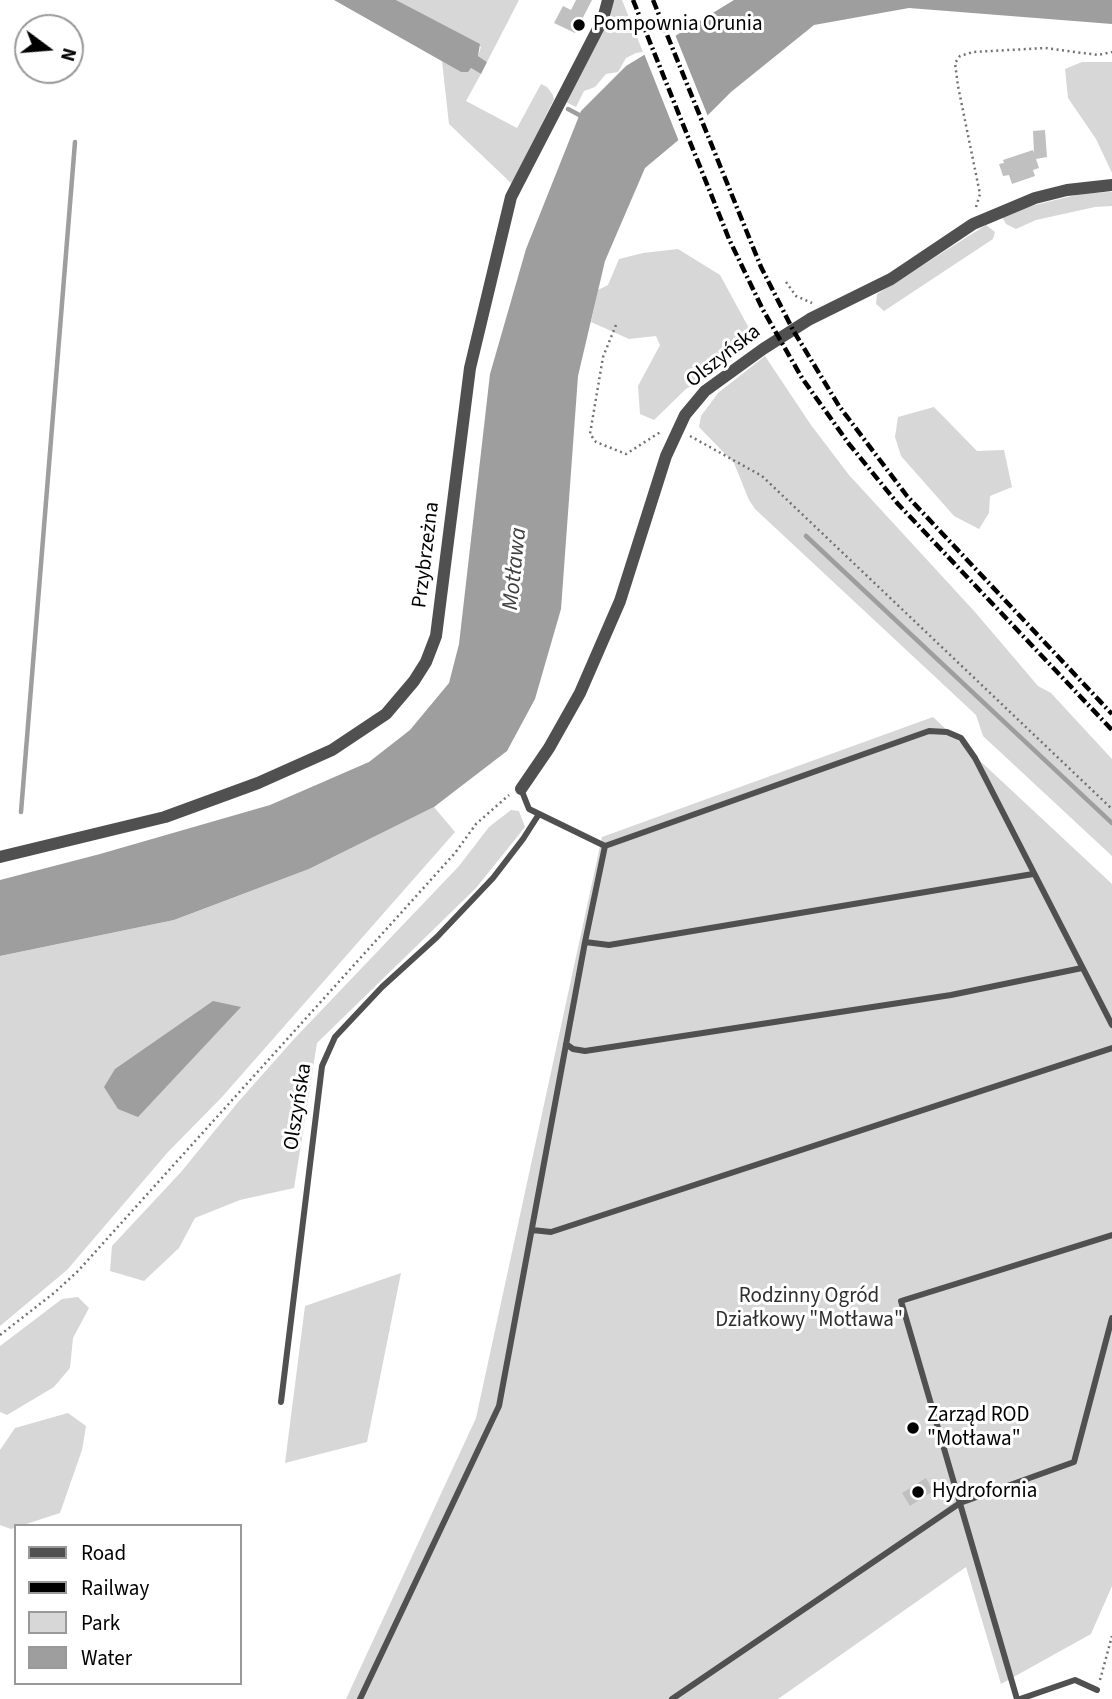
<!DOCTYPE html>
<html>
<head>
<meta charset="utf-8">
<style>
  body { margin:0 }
  #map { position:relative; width:1112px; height:1699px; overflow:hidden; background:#fff; font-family:"Source Sans 3",sans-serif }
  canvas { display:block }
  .legend { position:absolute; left:14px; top:1524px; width:228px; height:161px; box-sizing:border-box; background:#fff; border:2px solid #999; margin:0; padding:9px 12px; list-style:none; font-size:21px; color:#000 }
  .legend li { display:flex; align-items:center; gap:14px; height:35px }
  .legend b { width:35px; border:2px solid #999 }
  .north { position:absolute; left:14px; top:14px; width:70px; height:70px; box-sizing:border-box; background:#fff; border:2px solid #999; border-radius:50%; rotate:106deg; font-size:19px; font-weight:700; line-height:28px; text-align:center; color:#000 }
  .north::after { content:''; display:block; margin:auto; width:24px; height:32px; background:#000; clip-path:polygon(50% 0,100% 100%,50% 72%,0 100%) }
</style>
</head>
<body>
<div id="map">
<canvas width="1112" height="1699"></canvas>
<ul class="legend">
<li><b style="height:9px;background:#505050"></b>Road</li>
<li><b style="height:9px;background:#000"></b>Railway</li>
<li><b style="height:19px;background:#d7d7d7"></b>Park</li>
<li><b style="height:19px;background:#9e9e9e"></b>Water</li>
</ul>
<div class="north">N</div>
</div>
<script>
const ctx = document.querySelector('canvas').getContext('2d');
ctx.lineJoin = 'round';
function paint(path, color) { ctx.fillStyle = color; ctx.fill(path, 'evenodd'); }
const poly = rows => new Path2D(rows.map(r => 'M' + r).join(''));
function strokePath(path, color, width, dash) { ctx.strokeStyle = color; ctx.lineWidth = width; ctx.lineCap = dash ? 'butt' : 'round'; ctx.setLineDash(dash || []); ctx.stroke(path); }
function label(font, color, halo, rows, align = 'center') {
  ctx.font = font + ' "Source Sans 3",sans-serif'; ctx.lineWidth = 6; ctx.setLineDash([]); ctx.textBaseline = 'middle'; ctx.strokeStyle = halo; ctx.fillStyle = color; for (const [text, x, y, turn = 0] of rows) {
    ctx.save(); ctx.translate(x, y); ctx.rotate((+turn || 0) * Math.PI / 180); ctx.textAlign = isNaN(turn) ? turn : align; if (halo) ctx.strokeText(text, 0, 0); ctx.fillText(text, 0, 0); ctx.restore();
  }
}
paint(poly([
  [396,0,519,0,487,62,478,56,481,47],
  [613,0,622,0,643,52,636,53,626,58,618,72,606,74,595,87,584,91,576,107,566,102,610,19],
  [442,61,461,72,471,68,481,74,466,101,517,128,541,84,547,87,553,95,554,99,512,184,449,124],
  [1082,62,1112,62,1112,173,1096,139,1068,98,1065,69],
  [1112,192,1112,206,1095,207,1036,220,1016,229,1006,224,1002,217,1023,208,1084,193],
  [986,225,995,232,993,239,884,311,876,304,877,294],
  [678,249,720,275,750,330,742,333,732,360,686,389,654,420,640,414,638,386,660,345,656,336,629,339,591,322,598,290,608,285,619,259,643,253],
  [765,356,811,425,849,475,975,612,1038,686,1051,693,1112,759,1112,856,983,736,976,715,755,509,749,500,734,463,699,427,701,416,718,393],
  [934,407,977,451,1004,450,1012,487,990,496,989,513,979,529,954,516,901,456,895,437,898,417],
  [933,717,1112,884,1112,1586,1091,1634,1001,1684,966,1567,778,1699,346,1699,476,1418,602,837],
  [434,807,455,832,222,1097,168,1152,67,1270,0,1326,0,956,174,920,309,869],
  [511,810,519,811,525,827,476,888,317,1043,294,1188,240,1200,195,1218,179,1248,144,1281,110,1271,112,1246,181,1172,239,1101,294,1039,459,866,489,827],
  [401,1273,367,1442,285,1463,305,1306],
  [78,1297,89,1308,73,1338,70,1368,54,1387,7,1415,0,1412,0,1346,62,1299],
  [68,1413,86,1426,82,1450,60,1513,11,1529,0,1525,0,1450,15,1428]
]), '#d7d7d7');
paint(poly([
  [334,0,396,0,480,44,478,56,487,62,481,74,471,68,468,72,461,72],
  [734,0,1112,0,1112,24,909,8,814,25,731,92,706,117,645,168,605,261,578,376,561,609,535,699,507,751,434,807,309,869,174,920,0,956,0,880,100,854,270,805,369,762,410,730,449,683,459,644,490,374,526,249,581,111,626,66],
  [213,1001,241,1007,138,1117,118,1109,104,1087,115,1069]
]), '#9e9e9e');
paint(poly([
  [674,32,709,119,680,144,643,51]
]), '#fff');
strokePath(poly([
  [568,109,583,117],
  [806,536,1112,823],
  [21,812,75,142]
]), '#9e9e9e', 4.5);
paint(poly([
  [576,0,592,0,575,33,554,23,563,6,571,10],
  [1045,130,1047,157,1036,159,1039,168,1033,170,1035,176,1012,184,1009,175,1003,176,999,164,1004,163,1003,160,1033,150,1034,153,1033,131],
  [926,1478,933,1491,910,1506,902,1493]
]), '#c0c0c0');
strokePath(poly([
  [976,207,980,194,958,86,955,63,960,56,973,52,1045,48,1098,55,1112,52],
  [786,282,796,296,812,303],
  [616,325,603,357,590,434,596,442,626,454,662,431],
  [690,436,762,476,1112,809],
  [0,1335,54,1293,78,1271,455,853,476,824,509,795],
  [1100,1680,1112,1636]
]), '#727272', 2.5, [2, 3.5]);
strokePath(poly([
  [521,789,529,809,605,846,929,731,947,732,961,738,975,758,1112,1025],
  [585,942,609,945,1033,874],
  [566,1044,573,1049,585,1051,951,995,1082,968],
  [532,1230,551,1232,1112,1048],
  [281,1402,322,1066,335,1037,382,987,437,937,493,878,523,839,539,814],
  [360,1699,499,1406,585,942,605,846],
  [672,1699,960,1503,1074,1462,1112,1318],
  [1017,1699,901,1301,1112,1235],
  [1020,1699,1075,1680,1097,1690]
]), '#505050', 6);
strokePath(poly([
  [521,789,549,748,580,693,620,601,666,456,685,415,705,391,763,349,810,319,891,279,973,224,1035,198,1067,190,1112,185],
  [0,857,165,817,258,783,332,750,386,714,414,681,426,662,436,636,470,368,511,197,603,19,608,0]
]), '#505050', 12);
strokePath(poly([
  [633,0,729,239,763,310,802,378,849,444,898,504,1112,730],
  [653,0,761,267,793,330,839,406,907,496,1112,714]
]), '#000', 4.5, [10, 3.5, 2, 3.5]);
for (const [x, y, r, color] of [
  [579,25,7,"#000"],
  [913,1428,7,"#000"],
  [918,1492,7,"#000"]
]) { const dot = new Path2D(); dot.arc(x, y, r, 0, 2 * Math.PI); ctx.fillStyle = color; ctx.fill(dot); strokePath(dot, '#fff', 2.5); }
label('21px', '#000', '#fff', [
  ["Pompownia Orunia",593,25],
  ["Zarząd ROD",927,1416],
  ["\"Motława\"",927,1440],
  ["Hydrofornia",932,1492]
], 'left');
label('21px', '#000', '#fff', [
  ["Olszyńska",724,357,-38],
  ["Przybrzeżna",427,555,-83],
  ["Olszyńska",299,1107,-81]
]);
label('21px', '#2e2e2e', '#fff', [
  ["Rodzinny Ogród",809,1297],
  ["Działkowy \"Motława\"",809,1321]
]);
label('italic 23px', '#3f3f3f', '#fff', [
  ["Motława",516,569,-84]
]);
</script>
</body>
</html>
